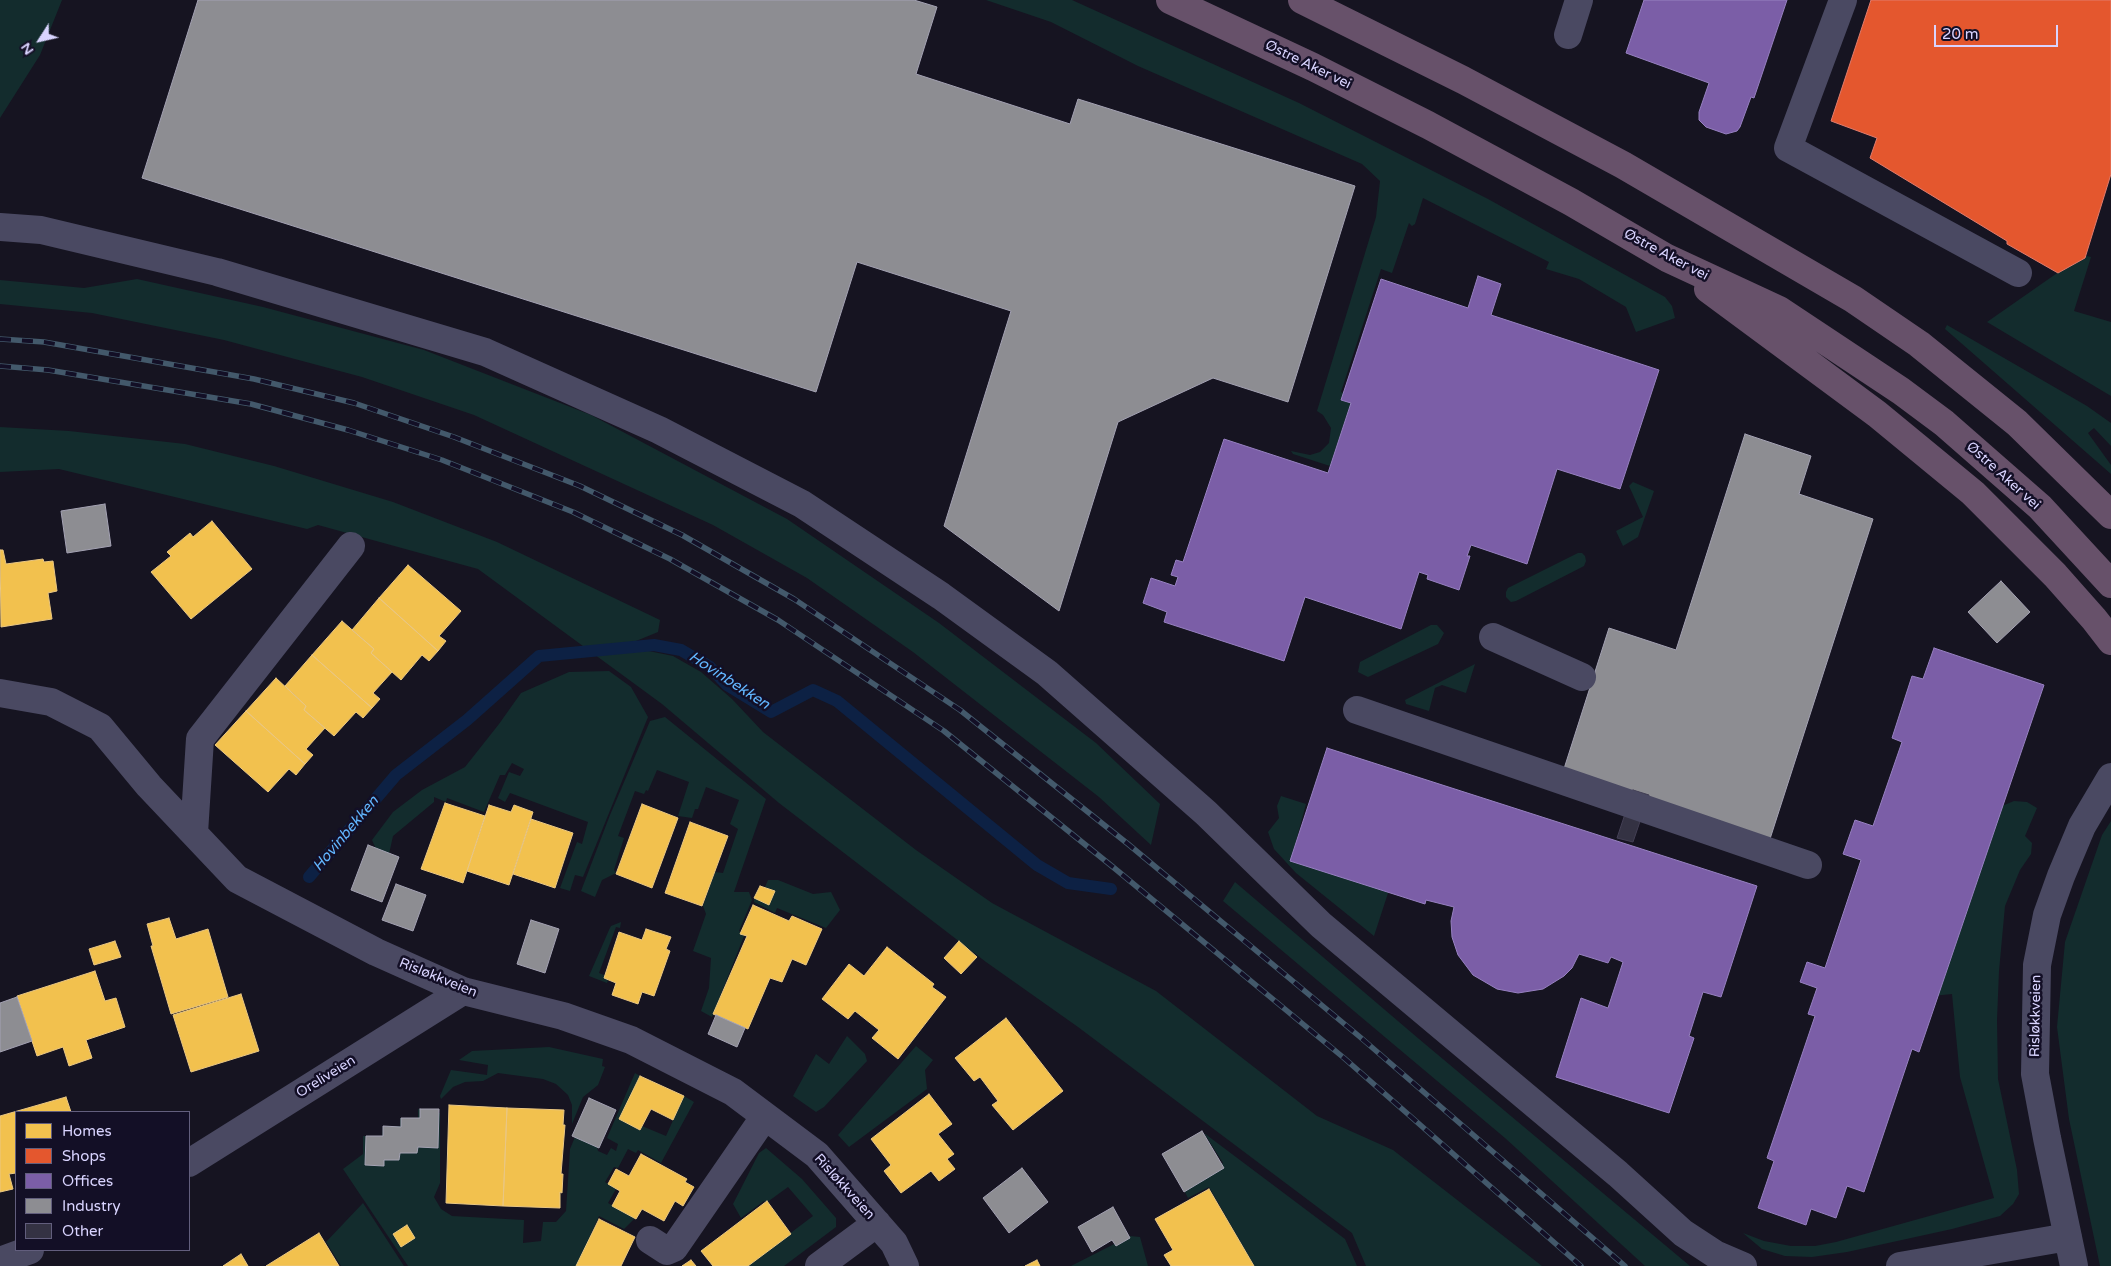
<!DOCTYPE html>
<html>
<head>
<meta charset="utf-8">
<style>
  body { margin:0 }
  #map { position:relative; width:2111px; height:1266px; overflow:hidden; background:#161421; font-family:"Varela Round",sans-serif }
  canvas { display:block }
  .legend { position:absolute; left:15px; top:1111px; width:175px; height:140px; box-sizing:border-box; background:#130f26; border:1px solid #625e7d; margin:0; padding:6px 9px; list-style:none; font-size:15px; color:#d9d4ff }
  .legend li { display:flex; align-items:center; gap:10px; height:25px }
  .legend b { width:25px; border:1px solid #625e7d }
  .north { position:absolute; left:15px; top:15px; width:50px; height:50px; -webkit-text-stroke:4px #130f26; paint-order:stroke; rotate:235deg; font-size:14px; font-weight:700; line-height:20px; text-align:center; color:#d9d4ff }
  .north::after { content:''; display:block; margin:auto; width:18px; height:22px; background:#d9d4ff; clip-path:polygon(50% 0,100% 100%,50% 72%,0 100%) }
  .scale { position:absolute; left:1934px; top:25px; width:124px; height:22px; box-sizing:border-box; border:2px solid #d9d4ff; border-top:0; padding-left:6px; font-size:15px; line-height:18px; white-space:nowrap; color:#d9d4ff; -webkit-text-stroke:4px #130f26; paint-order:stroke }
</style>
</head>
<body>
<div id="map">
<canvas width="2111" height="1266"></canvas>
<ul class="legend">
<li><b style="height:14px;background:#f2c14e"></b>Homes</li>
<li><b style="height:14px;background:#e4572e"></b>Shops</li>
<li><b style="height:14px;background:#7b5ea7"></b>Offices</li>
<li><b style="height:14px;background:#8d8d92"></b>Industry</li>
<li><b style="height:14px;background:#343243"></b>Other</li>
</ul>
<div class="north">N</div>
<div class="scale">20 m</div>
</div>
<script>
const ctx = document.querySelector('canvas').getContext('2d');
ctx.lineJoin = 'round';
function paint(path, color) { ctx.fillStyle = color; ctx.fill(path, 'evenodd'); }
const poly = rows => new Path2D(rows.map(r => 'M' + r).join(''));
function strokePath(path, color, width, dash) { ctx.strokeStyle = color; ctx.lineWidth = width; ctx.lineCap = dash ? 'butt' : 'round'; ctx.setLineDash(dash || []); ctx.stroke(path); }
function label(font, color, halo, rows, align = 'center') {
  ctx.font = font + ' "Varela Round",sans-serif'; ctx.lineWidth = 5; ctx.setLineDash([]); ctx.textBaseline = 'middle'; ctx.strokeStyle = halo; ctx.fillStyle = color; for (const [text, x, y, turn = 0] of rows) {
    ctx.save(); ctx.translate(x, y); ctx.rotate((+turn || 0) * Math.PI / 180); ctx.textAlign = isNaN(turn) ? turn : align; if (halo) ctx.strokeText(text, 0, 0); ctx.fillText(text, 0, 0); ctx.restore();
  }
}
paint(poly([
  [0,0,62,0,40,55,0,118],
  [986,0,1072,0,1299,103,1488,199,1665,297,1672,306,1675,318,1636,332,1626,307,1579,279,1546,269,1549,262,1423,198,1415,224,1412,226,1409,223,1392,273,1381,269,1341,392,1353,396,1330,466,1293,454,1291,451,1310,455,1320,452,1329,443,1331,428,1323,415,1317,411,1376,217,1380,181,1362,164,1138,66,1051,22],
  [2083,255,2091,257,2074,311,2111,322,2111,396,1987,322],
  [137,279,263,307,424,350,591,415,787,519,939,623,1096,743,1160,804,1151,845,1099,797,913,652,807,578,713,525,474,415,362,377,224,340,92,313,0,304,0,280,84,288],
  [1947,325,2087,406,2111,423,2111,446,2094,428,2088,433,2111,465,2111,474,1945,329],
  [0,427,69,431,185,444,274,466,393,502,497,542,660,620,658,632,636,641,639,649,673,656,701,672,732,699,763,732,916,850,992,903,1156,991,1317,1116,1393,1150,1542,1266,1366,1266,1352,1233,1078,1027,986,962,779,803,662,704,478,569,318,525,307,529,59,469,0,472],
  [1633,482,1654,491,1638,537,1623,546,1616,531,1643,517,1629,486],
  [1578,553,1582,553,1585,556,1586,561,1584,566,1516,601,1511,602,1506,597,1506,592,1508,588],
  [1431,625,1437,625,1444,633,1438,644,1368,677,1358,672,1360,662],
  [1475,664,1466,693,1442,685,1435,688,1429,711,1406,704,1405,700],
  [609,671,631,687,648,717,583,877,575,875,570,891,560,888,577,842,582,844,588,822,510,793,505,802,498,798,509,772,520,776,524,769,512,763,505,775,500,775,484,812,447,798,446,802,434,797,434,802,393,836,389,854,376,849,372,840,393,812,422,790,465,767,499,724,521,693,569,672],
  [665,717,766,799,734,892,749,892,752,900,739,931,744,936,712,1017,701,1011,709,988,711,958,693,951,706,914,703,906,715,872,723,873,738,829,730,824,739,800,706,787,698,809,695,809,692,818,678,816,689,782,657,770,648,791,646,790,644,794,635,791,618,836,624,838,614,870,616,873,602,880,595,897,581,891,610,815,650,721],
  [1281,796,1306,804,1292,856,1390,887,1374,936,1296,873,1274,849,1268,832,1279,818,1277,806],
  [2014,801,2027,802,2037,808,2025,836,2032,843,2031,854,2020,870,2005,906,1999,971,1997,1020,1998,1079,2017,1170,2019,1194,2013,1204,2000,1216,1952,1229,1847,1252,1812,1257,1785,1256,1762,1249,1743,1233,1764,1241,1791,1246,1815,1246,1836,1242,1994,1198,1960,1077,1952,994,1932,996,1955,946,1967,910,1972,878,2002,806],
  [2111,821,2111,1266,2100,1266,2069,1119,2057,1027,2065,942,2102,835],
  [768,880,778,880,813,894,831,892,840,910,826,928,777,908,775,913,754,902,754,898,769,904,774,891,765,887],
  [1235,882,1419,1039,1690,1266,1645,1266,1505,1138,1223,901],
  [621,922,620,928,616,927,599,973,609,977,607,983,589,976,609,930,611,926],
  [847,1036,865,1054,867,1061,824,1107,816,1112,793,1096,816,1054,829,1064],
  [916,1046,933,1060,925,1070,927,1089,849,1147,838,1135],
  [549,1047,603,1059,602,1066,605,1067,598,1085,583,1097,572,1124,572,1105,568,1095,556,1084,543,1079,498,1073,483,1081,465,1082,453,1087,441,1099,440,1096,451,1070,487,1075,488,1065,459,1060,472,1051],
  [635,1073,640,1076,620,1119,640,1130,642,1126,666,1136,684,1096,694,1102,661,1163,638,1150,636,1153,628,1149,618,1168,614,1167,605,1182,616,1189,608,1203,635,1218,624,1229,599,1216,577,1266,408,1266,343,1169,363,1154,363,1136,382,1136,383,1126,400,1126,400,1118,418,1119,418,1109,440,1113,440,1183,434,1197,441,1209,452,1216,524,1220,523,1243,541,1241,543,1222,556,1222,566,1211,570,1149,575,1137,597,1147,598,1151,607,1155,611,1148,616,1151,618,1144,607,1138],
  [1204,1133,1345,1239,1357,1266,1250,1266,1253,1264,1209,1187,1188,1198,1184,1190,1223,1163],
  [766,1148,802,1179,836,1218,836,1227,784,1266,747,1266,813,1216,788,1187,766,1203,764,1201,741,1218,733,1204,759,1153],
  [363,1203,404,1266,341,1266,326,1242],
  [1130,1236,1140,1237,1148,1266,1071,1266]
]), '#132c2d');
const homes = poly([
  [212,521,252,569,191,619,151,572,171,556,167,552,190,533,193,537,212,521],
  [0,550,3,550,6,564,43,559,44,562,53,561,57,591,48,593,52,619,1,627,0,550],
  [408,565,461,611,439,636,446,641,438,651,379,598,408,565],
  [379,598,438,651,429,661,422,655,401,680,371,653,374,649,352,630,379,598],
  [342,621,374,649,371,653,392,672,373,693,380,699,372,708,312,655,342,621],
  [312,655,372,708,363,718,356,712,334,736,304,710,306,706,285,686,312,655],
  [276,678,306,706,304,710,325,728,306,749,313,755,305,764,246,711,276,678],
  [246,711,305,764,296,775,289,769,268,792,215,745,246,711],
  [445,803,485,816,463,883,421,869,445,803],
  [642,804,678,818,652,888,616,874,642,804],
  [489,805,511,812,514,805,533,812,509,885,467,871,489,805],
  [531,819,573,833,555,888,513,874,531,819],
  [690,822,728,836,702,906,665,893,690,822],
  [760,886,775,891,769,905,754,898,760,886],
  [753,905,789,921,792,916,822,929,806,965,792,959,782,982,770,978,748,1029,713,1014,747,936,740,934,753,905],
  [169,918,176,939,208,929,228,997,171,1014,151,946,153,946,147,924,169,918],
  [646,929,671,937,666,949,670,951,654,996,642,992,638,1004,612,995,616,983,604,978,619,932,642,940,646,929],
  [115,941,121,957,94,965,89,949,115,941],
  [959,941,977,957,961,974,944,958,959,941],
  [887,947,934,984,932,987,946,997,898,1059,872,1038,879,1030,855,1011,848,1019,822,999,849,964,864,976,887,947],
  [95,971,105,1001,116,998,125,1027,86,1040,92,1058,69,1066,63,1047,37,1056,17,996,95,971],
  [241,994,259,1051,191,1072,173,1015,241,994],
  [1006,1018,1063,1091,1013,1130,992,1105,998,1101,980,1077,974,1081,955,1058,1006,1018],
  [640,1076,684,1096,673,1120,651,1109,640,1130,619,1119,640,1076],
  [929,1094,952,1124,938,1134,954,1154,947,1159,955,1169,939,1181,931,1171,901,1193,884,1171,891,1165,871,1139,929,1094],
  [66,1097,71,1112,16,1112,16,1173,9,1174,13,1189,0,1192,0,1116,66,1097],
  [449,1105,507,1108,503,1206,446,1203,449,1105],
  [507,1108,564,1110,563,1125,565,1125,561,1174,563,1174,562,1193,560,1192,560,1208,503,1206,507,1108],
  [641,1154,687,1179,685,1182,694,1187,683,1206,675,1201,664,1221,642,1209,636,1219,612,1206,620,1191,608,1184,616,1169,629,1176,641,1154],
  [1209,1189,1254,1266,1171,1266,1164,1255,1173,1250,1155,1219,1209,1189],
  [767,1201,791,1234,748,1266,713,1266,701,1251,767,1201],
  [599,1219,635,1237,621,1266,576,1266,599,1219],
  [407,1225,415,1238,401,1247,393,1234,407,1225],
  [319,1233,339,1266,266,1266,319,1233],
  [241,1254,248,1266,223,1266,241,1254],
  [691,1260,696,1266,682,1266,691,1260],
  [1037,1260,1040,1266,1025,1266,1037,1260]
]);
paint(homes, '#f2c14e');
strokePath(homes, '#eac783', 1);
const shops = poly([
  [1871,0,2111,0,2111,174,2085,258,2058,273,2007,244,2007,241,1870,158,1877,138,1831,121,1871,0]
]);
paint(shops, '#e4572e');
strokePath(shops, '#e17c6d', 1);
const offices = poly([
  [1644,0,1787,0,1754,98,1751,97,1740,127,1737,131,1726,134,1706,127,1699,120,1699,112,1709,83,1626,53,1644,0],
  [1478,276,1501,284,1491,315,1659,370,1620,489,1557,469,1527,564,1471,545,1467,556,1470,556,1459,590,1427,579,1428,575,1419,572,1401,629,1305,597,1284,661,1164,622,1167,612,1143,603,1151,578,1175,586,1178,577,1171,575,1176,560,1183,562,1224,439,1328,473,1351,403,1341,400,1381,279,1468,308,1478,276],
  [1934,648,2044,685,1919,1052,1912,1049,1864,1192,1847,1186,1836,1218,1811,1209,1806,1225,1758,1208,1774,1161,1767,1158,1815,1016,1808,1014,1817,988,1800,982,1807,962,1825,968,1861,860,1843,854,1855,820,1873,826,1902,742,1892,738,1912,676,1923,679,1934,648],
  [1327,748,1757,886,1721,997,1703,992,1689,1036,1694,1038,1669,1113,1556,1077,1581,998,1608,1008,1623,962,1611,957,1608,963,1579,954,1572,968,1564,976,1543,989,1518,993,1497,989,1473,975,1458,955,1452,937,1451,921,1454,907,1426,900,1425,904,1290,861,1327,748]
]);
paint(offices, '#7b5ea7');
strokePath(offices, '#9781c1', 1);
const industry = poly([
  [198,0,914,0,937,7,916,74,1070,124,1078,99,1355,186,1288,402,1213,378,1118,422,1059,611,944,526,1011,311,857,262,816,392,142,178,198,0],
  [1745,434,1811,456,1799,494,1873,519,1769,842,1562,775,1609,628,1676,650,1745,434],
  [105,504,111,546,67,553,61,511,105,504],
  [2001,581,2030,612,1997,643,1968,612,2001,581],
  [368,845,399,857,382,902,351,890,368,845],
  [396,884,426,895,413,931,382,920,396,884],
  [531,920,559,929,545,973,517,964,531,920],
  [17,997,32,1041,0,1052,0,1003,17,997],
  [716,1015,745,1028,737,1047,708,1034,716,1015],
  [589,1098,616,1110,599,1148,572,1136,589,1098],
  [420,1109,439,1109,438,1148,418,1147,417,1153,400,1153,399,1160,384,1160,384,1166,365,1165,366,1136,383,1136,383,1126,401,1127,401,1118,420,1118,420,1109],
  [1202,1131,1224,1168,1184,1192,1162,1154,1202,1131],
  [1022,1168,1048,1202,1009,1233,983,1198,1022,1168],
  [1113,1207,1130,1238,1116,1246,1112,1240,1092,1252,1078,1227,1113,1207]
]);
paint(industry, '#8d8d92');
strokePath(industry, '#a4a2b3', 1);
strokePath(poly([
  [309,877,396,775,467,720,539,656,654,645,681,650,710,667,727,685,771,712,813,690,837,701,1037,865,1068,883,1111,889]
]), '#0d2144', 12);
const building = poly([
  [1633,790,1649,795,1633,842,1617,838,1633,790]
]);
paint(building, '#343243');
strokePath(building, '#433f54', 1);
strokePath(poly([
  [1843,0,1788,148,2018,273],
  [1568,35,1579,0],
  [0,227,41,230,217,272,485,352,659,430,802,504,941,596,1047,673,1206,813,1321,925,1618,1174,1683,1233,1715,1254,1743,1266],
  [1493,637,1582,677],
  [0,693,51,702,100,727,149,786,237,879,376,952,463,991,563,1016,631,1040,733,1092,817,1155,894,1243,905,1266],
  [1357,710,1808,865],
  [194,833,200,739,351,546],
  [189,1163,463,991],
  [650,1240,667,1251,674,1248,765,1116],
  [0,1261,30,1250],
  [819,1266,877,1223],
  [1900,1266,2068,1237],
  [2074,1266,2047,1138,2035,1074,2037,965,2047,915,2061,876,2082,826,2111,777]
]), '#4a4962', 28);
strokePath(poly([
  [1170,0,1313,67,1428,125,1571,202,1667,258,1779,310,1901,391,1944,423,2040,507,2111,584],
  [1302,0,1463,80,1623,165,1853,299,1919,344,2017,423,2111,515],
  [1708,289,1877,414,1973,493,2055,575,2094,619,2111,641]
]), '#67516a', 28);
const rail = poly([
  [0,339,44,342,254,379,354,403,454,437,580,486,682,535,794,599,960,710,1128,844,1360,1037,1625,1266],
  [0,366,48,370,251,404,348,430,442,460,573,512,670,559,778,620,944,731,1113,867,1344,1058,1581,1266]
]);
strokePath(rail, '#43596b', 5.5);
strokePath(rail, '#130f26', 4, [11]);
label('14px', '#d9d4ff', '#130f26', [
  ["Østre Aker vei",1308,65,26],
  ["Østre Aker vei",1666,255,28],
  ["Østre Aker vei",2003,476,42],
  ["Risløkkveien",438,978,22],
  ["Risløkkveien",2036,1016,-89],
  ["Oreliveien",326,1077,-32],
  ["Risløkkveien",844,1187,48]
]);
label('italic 15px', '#62b6ff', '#130f26', [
  ["Hovinbekken",729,681,33],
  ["Hovinbekken",346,834,-50]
]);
</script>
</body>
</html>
